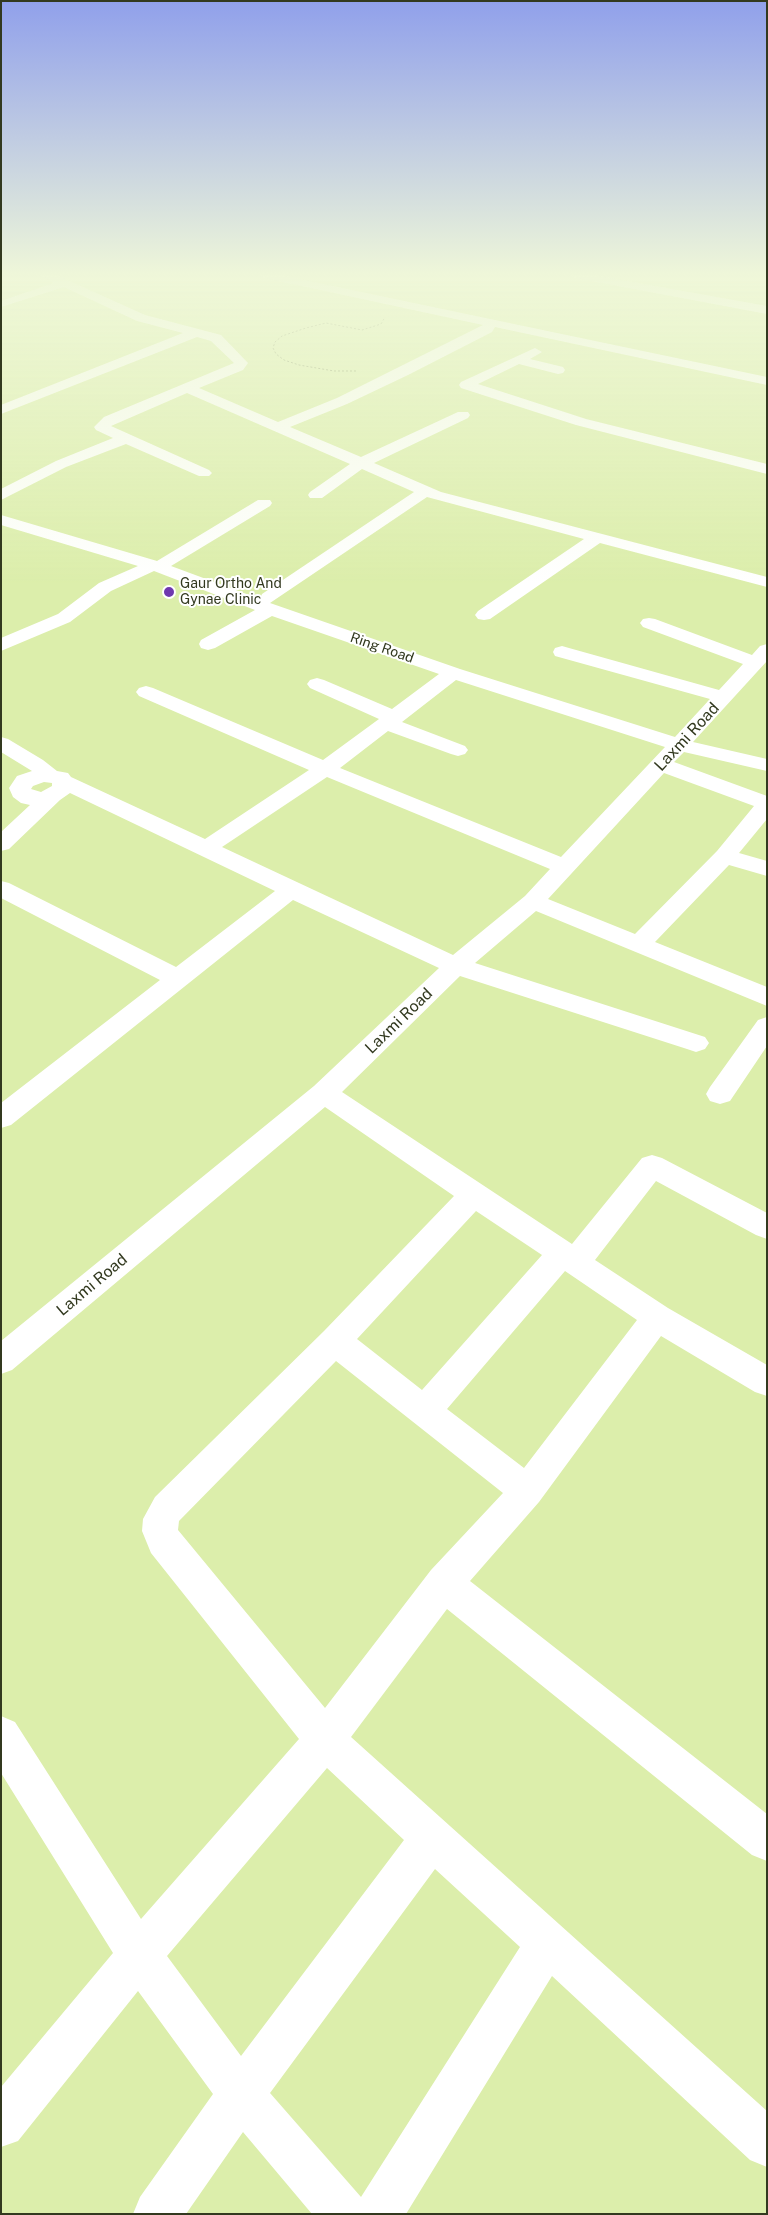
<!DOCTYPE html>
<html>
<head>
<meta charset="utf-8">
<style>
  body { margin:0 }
  #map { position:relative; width:768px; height:2215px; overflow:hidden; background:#dceeab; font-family:"Public Sans",sans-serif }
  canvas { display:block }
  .frame { position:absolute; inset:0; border:2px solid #32391f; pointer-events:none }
</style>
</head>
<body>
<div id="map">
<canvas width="768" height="2215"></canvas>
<div class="frame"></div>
</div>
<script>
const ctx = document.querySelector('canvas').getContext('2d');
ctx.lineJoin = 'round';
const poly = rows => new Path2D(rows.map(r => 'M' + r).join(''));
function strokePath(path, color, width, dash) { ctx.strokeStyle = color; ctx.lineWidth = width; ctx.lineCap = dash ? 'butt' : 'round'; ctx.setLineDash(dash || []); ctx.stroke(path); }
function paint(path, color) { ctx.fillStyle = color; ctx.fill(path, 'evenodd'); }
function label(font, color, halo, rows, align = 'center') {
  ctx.font = font + ' "Public Sans",sans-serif'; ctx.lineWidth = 4; ctx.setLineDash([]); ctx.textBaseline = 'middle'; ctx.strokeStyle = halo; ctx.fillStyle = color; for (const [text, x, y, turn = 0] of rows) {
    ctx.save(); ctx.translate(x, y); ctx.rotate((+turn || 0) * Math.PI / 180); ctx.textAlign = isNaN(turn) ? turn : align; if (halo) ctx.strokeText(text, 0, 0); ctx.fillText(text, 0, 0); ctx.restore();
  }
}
strokePath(poly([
  [356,371,334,371,299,365,284,360,276,354,273,348,275,342,282,336,306,328,326,323,362,330,381,324,385,317]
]), '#919e6d', 1, [2, 2]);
paint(poly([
  [41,275,56,275,145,315,221,335,248,363,243,370,199,388,278,422,337,398,483,325,265,278,259,275,280,275,767,377,767,385,495,327,492,332,408,375,347,404,290,427,361,457,458,412,468,412,470,415,468,418,374,463,441,492,767,577,767,587,600,543,490,619,484,620,478,619,475,615,478,611,584,539,427,497,270,603,460,669,675,737,710,699,555,656,553,652,555,648,562,646,569,648,719,690,743,664,643,627,640,623,643,619,649,618,655,619,752,655,760,646,767,644,767,661,693,742,767,759,767,771,684,752,674,762,767,796,767,819,739,853,767,861,767,876,729,865,655,942,767,987,767,1006,536,911,475,963,705,1037,709,1043,705,1049,696,1052,687,1049,460,976,342,1092,572,1244,642,1158,652,1155,662,1158,767,1213,767,1239,756,1235,656,1181,595,1260,668,1308,767,1365,767,1396,755,1392,661,1336,539,1502,470,1581,767,1814,767,1861,752,1855,447,1609,351,1737,767,2111,767,2167,750,2160,552,1976,406,2214,312,2214,243,2132,186,2214,133,2214,140,2197,213,2094,138,1991,18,2141,1,2147,1,2087,113,1953,1,1773,1,1716,15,1722,141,1919,299,1739,151,1553,142,1531,143,1519,155,1497,324,1331,454,1196,325,1107,12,1370,1,1374,1,1341,314,1086,439,968,293,900,11,1125,1,1128,1,1103,160,980,1,898,1,881,9,883,176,967,275,891,70,793,60,800,9,849,1,851,1,832,30,805,21,803,13,797,9,788,17,776,32,771,1,752,1,737,8,739,43,760,57,771,68,773,71,777,205,839,309,770,139,696,136,692,139,688,146,686,153,688,323,760,379,719,310,688,307,684,310,680,317,678,324,680,392,709,439,674,272,616,215,648,208,650,201,648,199,644,201,640,255,610,154,571,111,591,70,622,1,651,1,638,58,614,99,583,138,566,1,525,1,515,157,561,258,500,270,500,272,503,270,506,171,566,260,599,262,594,414,492,362,469,322,498,310,498,308,495,310,492,350,464,187,393,111,426,209,470,212,473,209,476,199,476,126,444,66,467,1,500,1,489,56,461,113,438,96,430,94,427,104,417,234,363,211,341,197,337,1,414,1,405,183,333,137,321,64,287,1,307,1,301,54,283,41,275],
  [456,680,665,747,561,857,340,768,388,731,451,754,458,756,465,754,468,750,465,746,402,722,456,680],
  [664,773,754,806,717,851,635,934,548,899,664,773],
  [327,777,550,869,525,896,453,955,222,847,327,777],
  [44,782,52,783,52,786,41,792,31,789,33,786,44,782],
  [476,1211,542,1255,422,1390,357,1339,476,1211],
  [565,1271,637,1320,524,1468,447,1409,565,1271],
  [336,1361,503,1493,431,1570,325,1708,178,1530,179,1521,336,1361],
  [327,1768,404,1840,241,2056,167,1956,327,1768],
  [435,1869,520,1947,361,2197,270,2093,435,1869],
  [570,275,593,275,767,306,767,314,576,278,570,275],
  [535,348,542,352,530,359,563,367,565,370,563,373,558,374,519,364,478,384,586,419,767,464,767,474,576,425,461,388,459,385,461,382,535,348],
  [767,1017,767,1046,730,1101,720,1104,710,1101,706,1094,710,1087,758,1020,767,1017]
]), '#fff');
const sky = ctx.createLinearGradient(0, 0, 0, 585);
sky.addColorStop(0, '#90a0eb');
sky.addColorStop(0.47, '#eff7d9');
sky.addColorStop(1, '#eff7d900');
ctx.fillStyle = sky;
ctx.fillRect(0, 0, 768, 585);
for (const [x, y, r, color] of [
  [169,592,6,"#6f38af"]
]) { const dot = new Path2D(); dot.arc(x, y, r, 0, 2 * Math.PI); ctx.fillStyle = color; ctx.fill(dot); strokePath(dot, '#fff', 2); }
label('14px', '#32391f', '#fff', [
  ["Gaur Ortho And",180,584],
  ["Gynae Clinic",180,600]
], 'left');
label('14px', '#32391f', '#fff', [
  ["Ring Road",382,648,19]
]);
label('16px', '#32391f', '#fff', [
  ["Laxmi Road",687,737,-47],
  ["Laxmi Road",399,1021,-44],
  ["Laxmi Road",92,1285,-40]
]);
</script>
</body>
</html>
